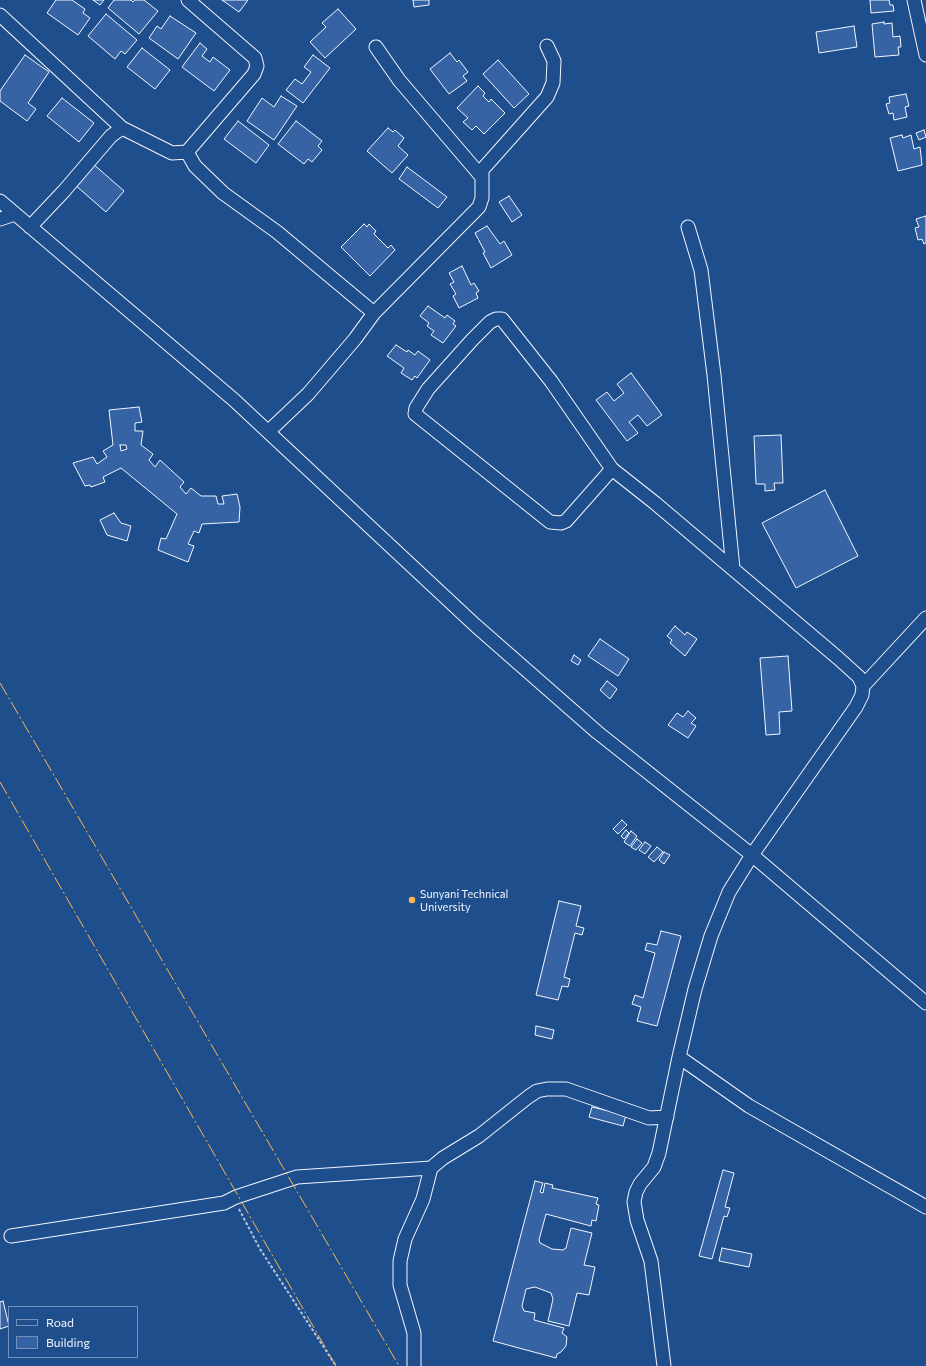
<!DOCTYPE html>
<html>
<head>
<meta charset="utf-8">
<style>
  body { margin:0 }
  #map { position:relative; width:926px; height:1366px; overflow:hidden; background:#1f4e8c; font-family:Commissioner,sans-serif }
  canvas { display:block }
  .legend { position:absolute; left:8px; top:1306px; width:130px; height:52px; box-sizing:border-box; background:#1f4e8c; border:1px solid #7391ba; margin:0; padding:5px 7px; list-style:none; font-size:12px; color:#f2f6ff }
  .legend li { display:flex; align-items:center; gap:8px; height:20px }
  .legend b { width:20px; border:1px solid #7391ba }
</style>
</head>
<body>
<div id="map">
<canvas width="926" height="1366"></canvas>
<ul class="legend">
<li><b style="height:5px;background:#1f4e8c"></b>Road</li>
<li><b style="height:11px;background:#3563a3"></b>Building</li>
</ul>
</div>
<script>
const ctx = document.querySelector('canvas').getContext('2d');
ctx.lineJoin = 'round';
function paint(path, color) { ctx.fillStyle = color; ctx.fill(path, 'evenodd'); }
const poly = rows => new Path2D(rows.map(r => 'M' + r).join(''));
function strokePath(path, color, width, dash) { ctx.strokeStyle = color; ctx.lineWidth = width; ctx.lineCap = dash ? 'butt' : 'round'; ctx.setLineDash(dash || []); ctx.stroke(path); }
function label(font, color, halo, rows, align = 'center') {
  ctx.font = font + ' Commissioner,sans-serif'; ctx.lineWidth = 3; ctx.setLineDash([]); ctx.textBaseline = 'middle'; ctx.strokeStyle = halo; ctx.fillStyle = color; for (const [text, x, y, turn = 0] of rows) {
    ctx.save(); ctx.translate(x, y); ctx.rotate((+turn || 0) * Math.PI / 180); ctx.textAlign = isNaN(turn) ? turn : align; if (halo) ctx.strokeText(text, 0, 0); ctx.fillText(text, 0, 0); ctx.restore();
  }
}
const building = poly([
  [56,0,72,0,85,9,83,13,90,18,78,35,47,13,56,0],
  [93,0,104,0,100,5,93,0],
  [114,0,131,0,133,2,135,0,144,0,158,11,139,34,108,8,114,0],
  [222,0,248,0,239,12,222,0],
  [413,0,429,0,429,5,414,7,413,0],
  [870,0,889,0,890,5,893,5,894,11,871,13,870,0],
  [338,9,356,29,325,58,310,42,326,27,322,23,338,9],
  [106,14,137,40,125,54,121,51,115,59,88,36,106,14],
  [170,16,196,33,178,59,149,38,157,26,161,29,170,16],
  [884,22,884,24,892,23,893,37,900,36,901,47,898,47,899,55,875,57,872,24,884,22],
  [854,26,857,47,819,53,816,32,854,26],
  [200,43,207,49,202,56,210,62,213,57,230,70,214,91,182,67,200,43],
  [142,48,170,70,155,89,127,67,142,48],
  [450,53,457,62,459,60,468,72,463,76,467,81,449,94,430,69,450,53],
  [25,55,49,72,28,103,36,109,27,121,0,101,0,91,25,55],
  [313,55,330,68,303,103,286,90,295,79,302,84,311,72,304,67,313,55],
  [498,60,529,94,514,108,483,74,498,60],
  [478,86,485,93,483,96,489,102,491,99,505,113,484,134,476,126,472,130,463,122,468,118,457,108,478,86],
  [906,94,909,106,905,107,907,117,894,120,893,113,889,114,886,104,890,103,889,97,906,94],
  [281,96,297,106,274,140,247,121,262,98,274,107,281,96],
  [62,98,94,123,79,142,47,116,62,98],
  [238,121,269,145,256,163,224,139,238,121],
  [296,121,322,141,318,146,322,150,312,162,308,159,304,164,278,144,296,121],
  [388,128,393,132,395,130,404,138,398,146,408,155,392,173,367,151,388,128],
  [924,130,926,137,919,140,916,133,924,130],
  [902,135,903,138,911,135,914,149,920,147,922,165,898,171,890,138,902,135],
  [92,163,124,191,106,212,74,184,92,163],
  [407,167,447,197,438,208,399,179,407,167],
  [509,196,522,215,512,222,499,202,509,196],
  [926,216,926,243,924,244,922,239,918,240,915,228,919,227,916,219,926,216],
  [364,224,367,227,369,224,376,231,374,234,388,248,391,245,395,250,370,276,341,247,364,224],
  [487,226,500,244,504,241,512,255,491,268,483,253,485,252,475,233,487,226],
  [462,266,471,285,474,283,479,291,476,293,478,298,459,308,453,296,456,294,450,284,454,282,449,273,462,266],
  [428,306,445,318,447,315,455,321,453,324,456,326,443,343,431,335,434,331,427,326,429,323,420,316,428,306],
  [396,345,407,352,408,350,415,355,418,351,430,360,417,378,415,376,412,380,401,373,404,368,387,356,396,345],
  [631,373,662,415,647,426,638,415,629,422,638,433,627,441,596,400,607,392,614,401,624,393,617,384,631,373],
  [139,407,142,422,135,423,135,431,143,431,141,445,153,454,149,460,155,467,160,460,184,482,180,487,186,494,191,488,201,496,216,496,218,504,224,504,222,496,237,494,240,507,239,522,202,524,199,533,194,531,188,544,194,546,188,562,158,550,161,538,166,539,177,514,121,468,103,477,105,482,91,487,90,485,85,486,73,463,93,457,97,464,107,457,103,451,113,445,109,410,139,407],
  [120,445,126,445,127,449,121,451,120,445],
  [781,435,783,483,774,483,775,490,765,491,765,484,756,484,754,436,781,435],
  [825,490,858,556,796,588,762,523,825,490],
  [114,513,121,523,131,526,127,541,107,535,100,520,114,513],
  [675,626,685,635,687,632,697,639,685,656,670,643,672,640,667,636,675,626],
  [600,639,629,659,618,676,588,656,600,639],
  [574,655,581,660,578,665,571,661,574,655],
  [788,656,792,711,779,712,780,734,766,735,760,658,788,656],
  [607,681,617,689,610,699,600,690,607,681],
  [688,711,696,718,691,723,696,726,688,738,668,725,677,713,683,717,688,711],
  [622,820,627,825,618,834,613,829,622,820],
  [626,830,629,833,624,839,621,836,626,830],
  [631,831,637,836,630,846,624,842,631,831],
  [637,839,642,843,636,850,631,847,637,839],
  [645,842,651,846,645,854,639,850,645,842],
  [657,847,663,852,654,862,648,857,657,847],
  [664,852,670,855,664,864,659,860,664,852],
  [559,901,581,906,576,926,584,928,582,935,575,933,564,977,570,979,568,987,562,986,558,1000,536,995,559,901],
  [661,931,681,936,657,1026,637,1021,641,1007,632,1004,635,995,643,998,655,953,645,950,647,943,657,945,661,931],
  [536,1026,554,1030,552,1039,535,1035,536,1026],
  [592,1107,626,1115,623,1126,589,1117,592,1107],
  [723,1170,734,1173,725,1207,730,1208,727,1217,724,1216,712,1259,699,1256,723,1170],
  [535,1181,543,1183,540,1192,543,1193,545,1183,553,1185,552,1188,598,1198,596,1204,599,1205,596,1221,592,1220,591,1226,546,1214,539,1240,540,1243,552,1249,563,1250,566,1248,571,1228,592,1233,584,1265,595,1267,589,1295,577,1293,569,1326,548,1321,553,1299,551,1293,535,1287,526,1289,522,1306,524,1311,535,1313,534,1320,564,1328,562,1333,567,1337,566,1346,561,1352,557,1354,556,1358,493,1341,535,1181],
  [722,1248,752,1254,749,1267,719,1261,722,1248],
  [3,1301,9,1326,0,1329,0,1302,3,1301]
]);
paint(building, '#3563a3');
strokePath(building, '#f2f6ff', 1);
const minor = poly([
  [914,0,926,55],
  [0,15,122,128],
  [376,47,399,80,481,176],
  [187,152,195,166,223,193,277,232,374,313],
  [0,201,234,400,475,625,597,732,752,855,926,1003],
  [0,219,15,214],
  [30,227,64,191,111,136,122,128,172,153,187,152,254,74,257,66,255,58,188,0],
  [688,227,701,270,714,375,733,569],
  [269,431,308,394,355,339,374,313,479,207,482,198,482,170,547,97,553,83,554,61,547,46],
  [612,469,566,521,561,523,550,522,415,414,416,408,428,389,472,340,490,322,496,319,502,319,551,381,612,469,655,503,838,658,859,677,863,686,862,695,856,707,752,855,729,892,711,936,695,989,679,1057,659,1153,654,1167,640,1184,636,1192,634,1202,637,1220,651,1261,664,1366],
  [863,686,926,618],
  [679,1057,749,1106,926,1207],
  [11,1236,224,1203,236,1197,297,1177,431,1168,443,1158,479,1136,528,1097,537,1091,547,1089,566,1089,649,1118,667,1117],
  [414,1366,414,1333,400,1285,400,1261,405,1239,423,1199,431,1168]
]);
strokePath(minor, '#f2f6ff', 15);
strokePath(poly([
  [239,1209,260,1249,336,1366]
]), '#b3c4dc', 2, [3, 2]);
strokePath(minor, '#1f4e8c', 13);
strokePath(poly([
  [0,683,399,1366],
  [0,782,336,1366]
]), '#ffb74d', 1, [14, 3, 2, 3]);
for (const [x, y, r, color] of [
  [412,900,4,"#ffb74d"]
]) { const dot = new Path2D(); dot.arc(x, y, r, 0, 2 * Math.PI); ctx.fillStyle = color; ctx.fill(dot); strokePath(dot, '#1f4e8c', 1.5); }
label('11px', '#f2f6ff', '#1f4e8c', [
  ["Sunyani Technical",420,894],
  ["University",420,907]
], 'left');
</script>
</body>
</html>
